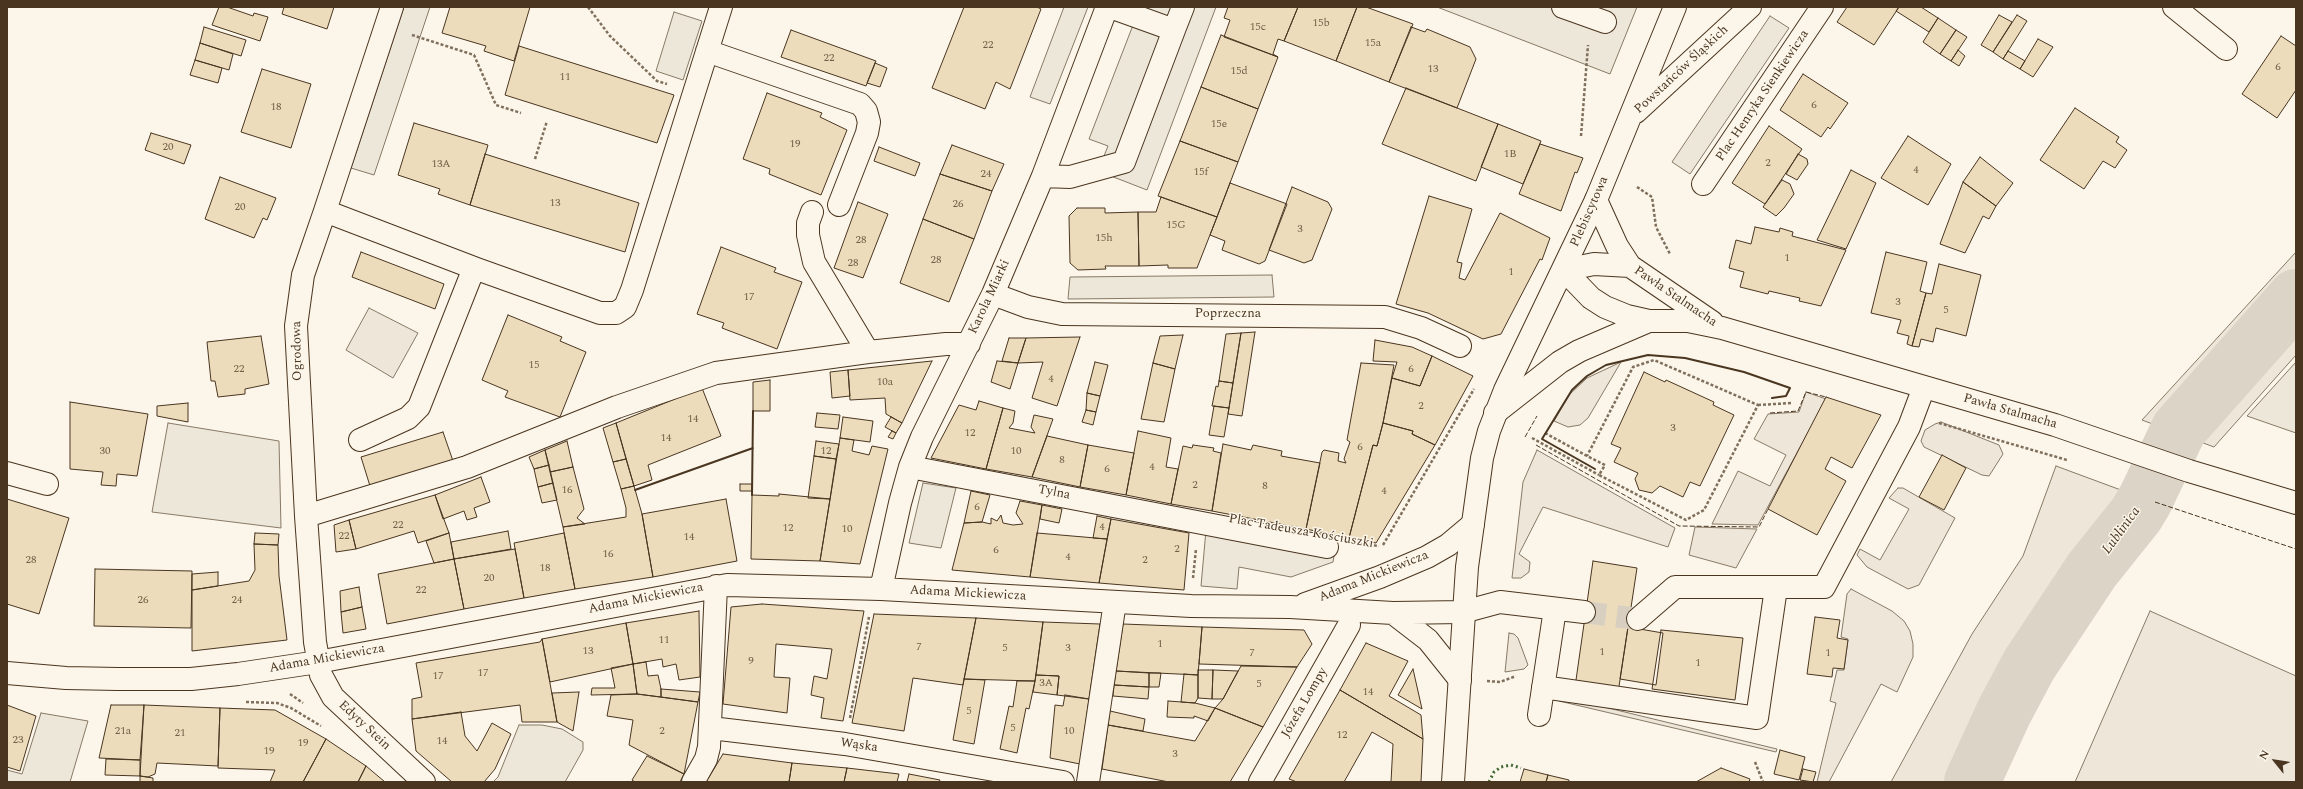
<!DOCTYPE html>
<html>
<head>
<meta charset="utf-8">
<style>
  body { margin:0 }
  #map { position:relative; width:2303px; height:789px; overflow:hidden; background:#fbf6e9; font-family:Spectral,serif }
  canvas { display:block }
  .frame { position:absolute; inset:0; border:8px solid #4a3520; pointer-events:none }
  .north { position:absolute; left:2255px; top:741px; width:40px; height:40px; -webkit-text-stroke:3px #fbf6e9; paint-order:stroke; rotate:300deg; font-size:11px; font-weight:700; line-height:16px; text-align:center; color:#4a3520 }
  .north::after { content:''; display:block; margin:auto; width:14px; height:18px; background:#4a3520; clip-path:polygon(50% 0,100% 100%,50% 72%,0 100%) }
</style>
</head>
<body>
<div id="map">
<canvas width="2303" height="789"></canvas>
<div class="frame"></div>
<div class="north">N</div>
</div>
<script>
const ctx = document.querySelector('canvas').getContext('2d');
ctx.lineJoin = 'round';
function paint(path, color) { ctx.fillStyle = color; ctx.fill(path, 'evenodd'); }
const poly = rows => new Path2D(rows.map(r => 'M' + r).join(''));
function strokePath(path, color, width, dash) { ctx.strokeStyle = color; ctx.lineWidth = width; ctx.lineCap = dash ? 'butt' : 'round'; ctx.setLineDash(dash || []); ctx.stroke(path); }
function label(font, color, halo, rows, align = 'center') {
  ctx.font = font + ' Spectral,serif'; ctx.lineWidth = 3; ctx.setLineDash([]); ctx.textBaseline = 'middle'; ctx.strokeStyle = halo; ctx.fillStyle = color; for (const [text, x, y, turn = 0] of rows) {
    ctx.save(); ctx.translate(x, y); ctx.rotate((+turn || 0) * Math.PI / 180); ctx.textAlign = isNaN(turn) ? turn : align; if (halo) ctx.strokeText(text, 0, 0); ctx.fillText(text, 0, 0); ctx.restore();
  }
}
const green = poly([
  [2296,252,2296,355,2214,447,2142,420,2296,252],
  [369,308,418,333,393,378,346,350,369,308],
  [1621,362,1588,418,1580,425,1568,427,1554,421,1569,395,1587,378,1621,362],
  [1806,392,1826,399,1758,525,1712,524,1738,471,1770,486,1786,455,1754,439,1768,414,1799,412,1806,392],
  [1941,422,1999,445,2003,454,1989,476,1982,475,1924,447,1921,441,1925,430,1935,424,1941,422],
  [1537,450,1675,528,1668,547,1543,507,1519,554,1530,562,1529,572,1521,578,1512,578,1523,482,1537,450],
  [2056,466,2129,493,2015,659,1959,782,1891,782,1972,634,2023,556,2056,466],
  [1898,488,1903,488,1955,518,1919,585,1908,589,1867,567,1857,555,1860,549,1880,560,1909,509,1889,498,1898,488],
  [1695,527,1757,529,1736,568,1689,555,1695,527],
  [1851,589,1892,611,1904,621,1910,631,1913,644,1913,657,1897,692,1881,684,1829,782,1817,782,1836,703,1830,701,1837,670,1844,670,1848,639,1841,637,1847,594,1851,589],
  [2150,611,2296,676,2296,782,2075,782,2150,611],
  [1509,633,1514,634,1518,638,1528,665,1524,669,1505,672,1509,633],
  [1563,697,1777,749,1776,752,1559,701,1563,697]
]);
paint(green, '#ede6d9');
strokePath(green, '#887966', 1);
const parking = poly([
  [404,7,430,7,374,175,351,168,404,7],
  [1064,7,1088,7,1050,104,1030,97,1064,7],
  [1140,7,1216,7,1147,190,1098,171,1108,146,1089,139,1140,7],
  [1437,7,1637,7,1610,74,1437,7],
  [674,12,702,21,683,80,656,71,674,12],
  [1770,16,1789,28,1690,174,1672,162,1770,16],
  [1272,275,1274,297,1068,299,1070,277,1272,275],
  [2296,362,2296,433,2247,416,2296,362],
  [168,423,279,441,281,528,152,512,168,423],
  [923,483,956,488,941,548,909,543,923,483],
  [1206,530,1334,556,1333,562,1291,577,1239,567,1237,589,1201,586,1206,530],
  [41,713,88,721,70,782,7,782,7,770,22,774,41,713],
  [519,725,542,725,562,729,583,742,583,750,565,782,493,782,498,777,519,725]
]);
paint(parking, '#ede7d9');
strokePath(parking, '#887966', 1);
strokePath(poly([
  [1972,782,2004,712,2029,665,2092,570,2136,515,2145,500,2179,429,2296,297]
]), '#dcd4c6', 56);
const building = poly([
  [219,7,227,7,253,16,254,13,268,17,260,41,212,25,219,7],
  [284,7,334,7,327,29,282,14,284,7],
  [450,7,530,7,514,61,484,51,486,46,442,33,450,7],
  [964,7,1037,7,1041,9,1010,89,996,82,985,109,932,88,964,7],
  [1228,7,1298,7,1284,41,1278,39,1273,54,1278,57,1224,37,1230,20,1224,18,1228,7],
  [1298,7,1357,7,1336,61,1284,41,1298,7],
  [1357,7,1366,7,1413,24,1389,82,1336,61,1357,7],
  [1847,7,1899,7,1874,45,1837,22,1847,7],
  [1899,7,1921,7,1938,18,1929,32,1896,11,1899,7],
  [1999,15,2012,22,1993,52,1981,45,1999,15],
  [2017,15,2027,21,2003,59,1993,52,2017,15],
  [1938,18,1956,30,1940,54,1923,42,1938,18],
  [204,27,246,40,241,56,200,43,204,27],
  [1411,27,1425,32,1427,29,1470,47,1476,59,1457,108,1389,82,1411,27],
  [791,30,876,61,866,86,781,57,791,30],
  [1956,30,1967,37,1951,61,1940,54,1956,30],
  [1221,35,1278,57,1258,109,1201,87,1221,35],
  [2281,36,2296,46,2296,90,2277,118,2242,94,2281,36],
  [2038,39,2053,47,2033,77,2020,69,2038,39],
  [200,43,233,54,229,70,195,60,200,43],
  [519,46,674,95,657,143,505,95,519,46],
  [1958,50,1965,56,1959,66,1951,61,1958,50],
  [2008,51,2025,61,2020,69,2003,59,2008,51],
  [195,60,222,68,218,83,190,75,195,60],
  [875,63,887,68,880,87,867,83,875,63],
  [262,69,311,84,291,148,241,132,262,69],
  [1803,74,1848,103,1830,129,1828,127,1821,137,1780,110,1803,74],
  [1201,87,1258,109,1238,162,1180,141,1201,87],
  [1406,88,1498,124,1476,181,1382,144,1406,88],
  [767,93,822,113,820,117,847,130,821,195,769,174,770,169,743,159,767,93],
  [2075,108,2119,137,2116,142,2127,150,2115,168,2103,161,2084,189,2040,160,2075,108],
  [414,123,488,145,470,205,438,194,440,189,398,175,414,123],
  [1498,124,1541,141,1523,184,1481,167,1498,124],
  [1769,126,1802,149,1765,204,1732,183,1769,126],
  [151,133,191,145,184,164,145,150,151,133],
  [1908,136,1951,164,1928,205,1881,178,1908,136],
  [1180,141,1238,162,1217,217,1158,196,1180,141],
  [1540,144,1583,158,1577,173,1575,172,1561,211,1519,194,1540,144],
  [952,145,1004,164,992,191,940,174,952,145],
  [879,147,920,163,915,176,874,161,879,147],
  [485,154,639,203,625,252,470,205,485,154],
  [1798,154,1807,159,1808,164,1797,180,1786,174,1798,154],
  [1980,157,2013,183,1996,206,1963,182,1980,157],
  [1851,170,1876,183,1846,249,1817,240,1851,170],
  [940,174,992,191,974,239,923,219,940,174],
  [220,177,276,198,267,220,263,218,254,238,205,219,220,177],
  [1782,180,1790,184,1794,194,1784,208,1776,216,1763,207,1782,180],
  [1963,182,1996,206,1989,219,1983,216,1965,253,1940,244,1963,182],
  [1230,183,1287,204,1265,261,1259,264,1222,250,1225,241,1210,235,1230,183],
  [1292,187,1328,202,1332,209,1312,260,1304,263,1269,250,1292,187],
  [1429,196,1472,209,1457,262,1462,263,1459,278,1465,280,1500,213,1550,238,1542,260,1540,259,1501,334,1483,339,1428,313,1396,304,1429,196],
  [1161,197,1217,217,1197,268,1168,268,1168,265,1139,266,1138,212,1156,212,1161,197],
  [858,202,888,214,863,278,834,268,858,202],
  [1077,208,1105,208,1105,213,1138,212,1139,266,1105,266,1106,269,1078,270,1070,263,1069,216,1077,208],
  [923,219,974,239,949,302,900,283,923,219],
  [1755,227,1779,232,1780,228,1793,232,1792,236,1846,250,1821,306,1799,301,1800,298,1769,291,1768,294,1740,287,1744,272,1729,268,1736,240,1751,244,1755,227],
  [721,247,776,268,774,272,802,282,777,349,722,328,724,323,697,314,721,247],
  [361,252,444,284,435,309,352,277,361,252],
  [1886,252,1927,262,1920,291,1926,293,1912,346,1907,344,1909,336,1897,333,1901,320,1871,313,1886,252],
  [1939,264,1981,275,1966,336,1936,328,1933,342,1921,339,1919,347,1912,346,1926,293,1932,294,1939,264],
  [508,315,562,337,560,341,586,352,560,417,505,397,508,391,482,380,508,315],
  [1255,332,1242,416,1228,414,1241,333,1255,332],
  [1241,333,1233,383,1219,381,1226,334,1241,333],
  [1183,335,1175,369,1153,363,1160,336,1183,335],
  [261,336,269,384,245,389,245,394,218,397,215,381,211,381,207,342,261,336],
  [1080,337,1057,406,1032,398,1043,362,1018,363,1026,338,1080,337],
  [1009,338,1026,338,1018,363,1002,361,1009,338],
  [1375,340,1412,347,1432,356,1420,386,1392,378,1397,362,1373,361,1375,340],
  [1432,356,1473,376,1435,445,1412,434,1413,431,1383,423,1392,378,1420,386,1432,356],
  [932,361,902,423,886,414,885,398,850,400,848,370,932,361],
  [997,361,1018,363,1010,389,991,382,997,361],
  [1095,362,1108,365,1100,396,1087,393,1095,362],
  [1153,363,1175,369,1164,422,1141,419,1153,363],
  [1361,363,1394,365,1383,423,1377,446,1373,445,1349,538,1306,529,1322,452,1324,450,1339,453,1338,461,1346,463,1344,459,1350,442,1347,440,1361,363],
  [848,370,850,396,832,398,830,372,848,370],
  [1644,372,1665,382,1666,380,1714,402,1713,405,1734,415,1700,486,1690,482,1683,497,1660,486,1652,493,1639,490,1635,479,1638,473,1614,462,1621,448,1611,444,1644,372],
  [770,380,770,411,753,411,753,382,770,380],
  [1219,381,1233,383,1229,408,1212,406,1216,386,1218,387,1219,381],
  [702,388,721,436,648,465,652,480,634,486,616,423,702,388],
  [1087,393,1100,396,1096,412,1086,410,1087,393],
  [1826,397,1881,415,1852,468,1831,457,1825,469,1846,481,1817,535,1768,509,1826,397],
  [979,401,1003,408,986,469,931,458,959,405,976,410,979,401],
  [70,402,148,414,137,476,117,474,116,486,101,485,103,472,70,469,70,402],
  [188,403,188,422,157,416,157,406,188,403],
  [1214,406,1229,408,1224,437,1209,435,1214,406],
  [1003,408,1015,411,1013,423,1009,428,1035,433,1031,427,1034,415,1053,419,1032,477,986,469,1003,408],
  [1086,410,1096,412,1093,425,1082,422,1086,410],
  [817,413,840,415,838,429,815,427,817,413],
  [843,417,873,421,870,442,840,438,843,417],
  [891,417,902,423,896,433,885,427,891,417],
  [616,423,626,459,613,462,603,428,616,423],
  [1383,423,1413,431,1412,434,1435,445,1376,543,1349,538,1373,445,1377,446,1383,423],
  [892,431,896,433,893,439,888,437,892,431],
  [1138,431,1171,438,1166,467,1178,469,1171,504,1126,495,1138,431],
  [443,432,453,461,370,486,361,457,443,432],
  [1047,436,1088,445,1080,487,1032,477,1047,436],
  [840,438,854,440,852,451,869,455,872,446,888,449,860,564,820,561,840,438],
  [567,441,573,467,550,472,545,450,567,441],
  [816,441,839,444,836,459,814,456,816,441],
  [1223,444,1251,450,1253,445,1282,451,1281,456,1320,463,1306,529,1212,511,1223,444],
  [1088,445,1134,453,1126,495,1080,487,1088,445],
  [1193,445,1214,448,1213,451,1221,453,1212,511,1171,504,1183,446,1192,448,1193,445],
  [545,450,549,465,534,469,529,457,545,450],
  [1942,455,1966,468,1944,510,1919,497,1942,455],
  [814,456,836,459,830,499,808,498,814,456],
  [626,459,634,486,621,489,613,462,626,459],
  [549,465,553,483,538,487,534,469,549,465],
  [573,467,584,509,577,518,585,524,563,527,550,472,573,467],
  [481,477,490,502,474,508,477,517,467,520,464,511,443,519,435,495,481,477],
  [553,483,557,500,542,503,538,487,553,483],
  [740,484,752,484,752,491,740,491,740,484],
  [634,486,642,514,653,577,575,589,563,527,626,517,626,508,621,489,634,486],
  [971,491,990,495,982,522,964,523,971,491],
  [779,494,830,499,820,561,751,559,752,495,779,496,779,494],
  [435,495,449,533,418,543,414,531,356,549,349,520,435,495],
  [7,499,69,518,39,614,7,604,7,499],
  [726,499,737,561,653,577,642,514,726,499],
  [1020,501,1042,505,1030,577,952,570,964,523,982,522,991,524,991,518,997,521,1001,515,1003,523,1013,525,1023,524,1016,513,1020,501],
  [1042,505,1062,509,1059,523,1040,519,1042,505],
  [1097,516,1111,519,1107,539,1093,538,1097,516],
  [1111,519,1189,533,1184,590,1099,583,1111,519],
  [349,520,356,549,336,552,334,525,349,520],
  [508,531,511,549,454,559,451,542,508,531],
  [255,533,279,534,278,545,254,544,255,533],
  [449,533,454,559,434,563,426,541,449,533],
  [564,533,575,589,524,598,514,543,564,533],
  [1037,533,1107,539,1099,583,1030,577,1037,533],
  [254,544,278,545,279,576,287,640,192,651,192,590,249,581,255,570,254,544],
  [515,549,524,598,464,609,454,559,515,549],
  [454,559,464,609,387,624,378,574,454,559],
  [1593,561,1637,568,1618,693,1575,687,1593,561],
  [95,569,192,571,191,628,94,626,95,569],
  [218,572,218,586,192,590,192,574,218,572],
  [359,587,362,607,341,612,340,591,359,587],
  [762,604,864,611,843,721,821,718,824,698,811,695,814,676,827,679,832,649,776,644,774,677,790,678,787,713,723,704,731,607,762,604],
  [362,607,366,629,343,633,341,612,362,607],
  [699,611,700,677,679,680,676,664,663,667,662,659,633,664,626,623,699,611],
  [874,614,976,618,963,685,913,678,904,731,852,723,874,614],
  [1815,617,1840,620,1837,638,1848,640,1844,669,1833,668,1832,677,1807,674,1815,617],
  [976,618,1043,622,1035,681,964,679,976,618],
  [1043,622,1100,624,1089,699,1057,695,1059,676,1036,675,1043,622],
  [626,623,633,664,550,682,542,639,626,623],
  [1123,624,1202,627,1198,675,1116,671,1123,624],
  [1202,627,1304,630,1312,644,1297,667,1199,664,1202,627],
  [1628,627,1663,633,1656,685,1620,679,1628,627],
  [1661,630,1743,638,1735,700,1652,689,1661,630],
  [542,639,557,722,522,722,520,705,412,719,412,699,422,697,416,663,540,642,542,639],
  [1366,643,1408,661,1389,696,1421,715,1423,739,1340,690,1366,643],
  [646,662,648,676,658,675,661,689,661,697,637,694,633,664,646,662],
  [633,664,637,694,591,695,592,688,615,688,611,668,633,664],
  [1241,666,1297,667,1263,727,1215,708,1223,699,1241,666],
  [1413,669,1422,709,1398,695,1413,669],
  [1198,670,1213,670,1212,699,1198,698,1198,670],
  [1213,670,1238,671,1223,699,1212,699,1213,670],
  [1116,671,1149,673,1149,687,1114,685,1116,671],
  [1149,673,1161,673,1159,687,1149,687,1149,673],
  [1184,674,1198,675,1198,698,1195,703,1181,702,1184,674],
  [1036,675,1059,676,1057,695,1033,692,1036,675],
  [964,679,985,680,974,744,953,740,964,679],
  [1017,681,1035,681,1029,709,1026,708,1017,753,1000,749,1009,706,1013,707,1017,681],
  [1114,685,1149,687,1148,699,1113,696,1114,685],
  [661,689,700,692,698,702,661,697,661,689],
  [1340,690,1423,739,1421,782,1391,782,1393,744,1372,732,1344,782,1297,782,1289,779,1340,690],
  [579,692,573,731,557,722,552,693,579,692],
  [637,694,698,702,684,774,629,745,633,720,607,716,611,695,637,694],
  [1065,695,1089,699,1080,764,1050,758,1055,705,1063,706,1065,695],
  [1168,701,1195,703,1215,708,1208,721,1194,716,1194,718,1167,717,1168,701],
  [7,705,36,716,20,771,7,767,7,705],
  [111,705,144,705,140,760,99,758,111,705],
  [144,705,220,708,218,766,157,763,155,774,148,777,140,776,144,705],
  [220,708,275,710,326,739,303,782,270,782,275,770,218,768,220,708],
  [1215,708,1263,727,1230,782,1169,782,1102,769,1108,725,1195,741,1215,708],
  [1110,711,1145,719,1143,731,1108,725,1110,711],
  [461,712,465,736,477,751,492,723,511,734,495,769,484,782,452,782,416,751,412,719,461,712],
  [326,739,366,766,358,782,303,782,326,739],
  [1780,750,1805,757,1799,780,1774,774,1780,750],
  [723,754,792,763,789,782,706,782,723,754],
  [647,756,684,774,680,782,635,782,632,780,647,756],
  [106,759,140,760,140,776,105,775,106,759],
  [792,763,847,768,844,782,789,782,792,763],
  [366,766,385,782,358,782,366,766],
  [847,768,899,774,897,782,844,782,847,768],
  [1721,768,1750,779,1749,782,1696,782,1721,768],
  [1524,769,1548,775,1546,782,1520,782,1524,769],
  [1803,769,1816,772,1813,782,1800,780,1803,769],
  [909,774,940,780,939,782,907,782,909,774],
  [1548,775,1569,780,1569,782,1546,782,1548,775],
  [140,776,153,778,153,782,140,782,140,776]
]);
paint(building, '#ecdcbc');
strokePath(building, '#4a3520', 1);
strokePath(poly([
  [1584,612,1638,619]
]), '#d8cfc1', 22, [22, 11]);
const minor = poly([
  [392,7,325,211,303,275,296,326,306,516,315,642,321,675,333,697,424,782],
  [1563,7,1605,22],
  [2174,7,2226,49],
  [1174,30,1183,7],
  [707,51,860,104,866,111,869,122,867,133,839,205],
  [1043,176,1070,177,1124,162,1174,30,1110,7],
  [1703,184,1822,7],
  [1596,200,1617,246,1630,266],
  [325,211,474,268,600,313,616,313,625,307,632,290,721,7],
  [812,212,808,223,808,235,814,262,868,352],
  [1564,270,1591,298,1605,307,1627,316,1649,321,1688,321,1722,328,2055,425,2189,471,2296,503],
  [1564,270,1594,264,1630,266,1712,322],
  [993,294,1028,307,1062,314,1385,317,1421,328,1460,346],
  [1495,413,1560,362,1579,351,1649,321],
  [360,440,408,418,419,407,474,268],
  [910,467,1327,547],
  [7,473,47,484],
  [306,516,467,467,617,407,716,373,868,352,946,344,969,344],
  [881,589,900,503,910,467,922,437,993,294,1043,176,1107,7],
  [1305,604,1380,577,1427,557,1448,545,1473,524],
  [1393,613,1428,640,1460,680],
  [1638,619,1675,587,1824,587,1909,427,1924,387],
  [7,673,66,678,118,679,191,679,238,674,318,662,727,585,881,589,1191,606,1290,607,1393,613,1463,612,1500,602,1584,612],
  [1543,687,1757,718,1776,588],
  [1539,715,1555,609],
  [711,728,845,744,1063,782],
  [693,782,706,759,709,747,716,586],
  [1088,782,1115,602],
  [1260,782,1349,625]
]);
const major = poly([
  [1636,112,1750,7],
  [1453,782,1467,567,1482,458,1489,431,1505,390,1596,200,1675,7]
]);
strokePath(minor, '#4a3520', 24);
strokePath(major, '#4a3520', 24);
strokePath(poly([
  [588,7,610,36,657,81,667,84],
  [412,35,474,55,496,105,521,113],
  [1581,136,1588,45],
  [535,159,547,121],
  [1637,187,1652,197,1656,227,1670,254],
  [1758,405,1792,403],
  [1939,423,2067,460],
  [1545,433,1587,456,1605,465,1599,475,1686,520,1704,510,1758,405,1654,360,1633,367,1587,456],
  [1532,438,1599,475],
  [1354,543,1379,546],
  [1383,545,1474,389],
  [1193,578,1196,549],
  [1487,681,1500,682,1516,676],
  [290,694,303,703],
  [246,702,277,703,291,708,321,726],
  [850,718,869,617],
  [1755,762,1763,782]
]), '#7f6f5c', 2.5, [3, 2]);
strokePath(minor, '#fbf6e9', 22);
strokePath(major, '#fbf6e9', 22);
strokePath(poly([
  [1489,782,1494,772,1501,767,1511,765,1521,768]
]), '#436837', 3, [2, 3]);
strokePath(poly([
  [1770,413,1798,411,1806,392,1826,397],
  [1525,437,1537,416],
  [1536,445,1679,526,1759,527,1768,509],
  [2155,502,2296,549]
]), '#4a3520', 1, [5, 2]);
strokePath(poly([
  [1595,469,1542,439,1572,390,1587,376,1606,365,1648,355,1685,358,1744,372,1790,388,1786,396,1772,398],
  [635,490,753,448],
  [752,495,753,411]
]), '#4a3520', 2);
label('11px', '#725f47', null, [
  ["15b",1321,24],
  ["15c",1258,28],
  ["15a",1373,44],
  ["22",988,46],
  ["22",829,59],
  ["6",2278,68],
  ["13",1433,70],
  ["15d",1239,72],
  ["11",565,78],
  ["6",1814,106],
  ["18",276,108],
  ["15e",1219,125],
  ["19",795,145],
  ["20",168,148],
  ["1B",1510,155],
  ["2",1768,164],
  ["13A",441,165],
  ["4",1916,171],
  ["15f",1201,173],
  ["24",986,175],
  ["13",555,204],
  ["26",958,205],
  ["20",240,208],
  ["15G",1176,226],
  ["3",1300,230],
  ["15h",1104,239],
  ["28",861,241],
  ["1",1787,259],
  ["28",936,261],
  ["28",853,264],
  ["1",1511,273],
  ["17",749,298],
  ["3",1898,303],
  ["5",1946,311],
  ["15",534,366],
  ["22",239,370],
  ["6",1411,370],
  ["4",1051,380],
  ["10a",885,383],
  ["2",1421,407],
  ["14",693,420],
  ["3",1673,429],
  ["12",970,434],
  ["14",666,439],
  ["6",1360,448],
  ["30",105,452],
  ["12",826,452],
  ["10",1016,452],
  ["8",1062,461],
  ["4",1152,468],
  ["6",1107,470],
  ["2",1195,486],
  ["8",1265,487],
  ["16",567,491],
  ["4",1384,492],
  ["6",977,508],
  ["22",398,526],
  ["4",1102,528],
  ["12",788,529],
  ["10",847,530],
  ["22",344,537],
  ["14",689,538],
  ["2",1177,550],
  ["6",996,551],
  ["16",608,555],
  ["4",1068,558],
  ["28",31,561],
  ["2",1145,561],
  ["18",545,569],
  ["20",489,579],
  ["22",421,591],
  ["26",143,601],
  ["24",237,601],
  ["11",664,641],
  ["1",1160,645],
  ["7",919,648],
  ["5",1005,649],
  ["3",1068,649],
  ["13",588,652],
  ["1",1602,653],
  ["7",1252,654],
  ["1",1828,654],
  ["9",751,662],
  ["1",1698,664],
  ["17",483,674],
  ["17",438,677],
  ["3A",1046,684],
  ["5",1259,685],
  ["14",1368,693],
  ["5",969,712],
  ["5",1013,729],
  ["21a",123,732],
  ["2",662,732],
  ["10",1069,732],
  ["21",180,734],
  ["12",1342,736],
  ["23",18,741],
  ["14",442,742],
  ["19",303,744],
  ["19",269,752],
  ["3",1175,755]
]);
label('13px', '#4a3520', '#fbf6e9', [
  ["Powstańców Śląskich",1682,70,-43],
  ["Plac Henryka Sienkiewicza",1763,96,-56],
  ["Plebiscytowa",1590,212,-66],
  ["Karola Miarki",990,297,-65],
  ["Pawła Stalmacha",1675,297,34],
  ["Poprzeczna",1228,314],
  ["Ogrodowa",298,351,-91],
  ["Pawła Stalmacha",2010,412,16],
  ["Tylna",1054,493,11],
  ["Plac Tadeusza Kościuszki",1301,532,10],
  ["Adama Mickiewicza",1374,577,-22],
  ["Adama Mickiewicza",968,594,3],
  ["Adama Mickiewicza",646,599,-11],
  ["Adama Mickiewicza",327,659,-10],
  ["Józefa Lompy",1305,703,-60],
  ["Edyty Stein",364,726,43],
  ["Wąska",859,746,8]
]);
label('italic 14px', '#4a3520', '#fbf6e9', [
  ["Lublinica",2122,531,-54]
]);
</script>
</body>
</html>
